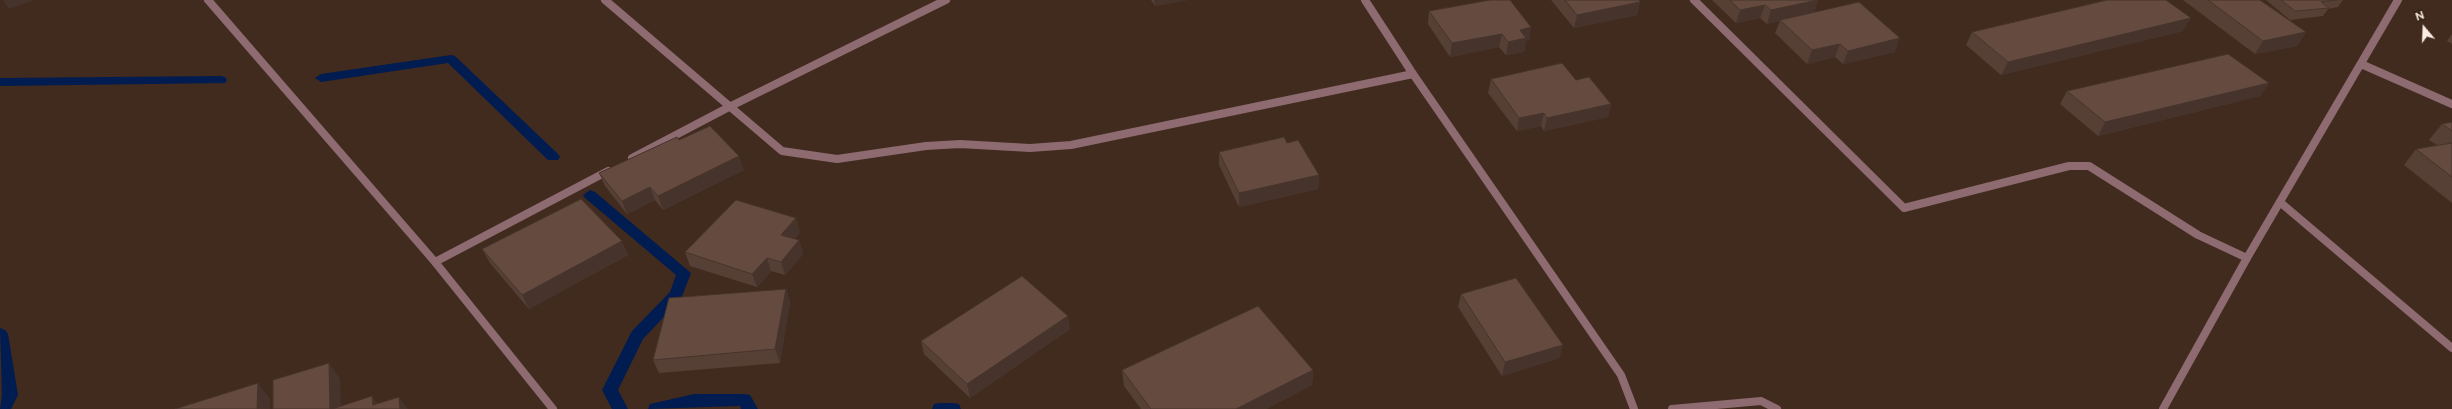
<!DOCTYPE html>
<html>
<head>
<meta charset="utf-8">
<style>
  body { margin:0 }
  #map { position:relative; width:2452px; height:409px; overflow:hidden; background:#412b1f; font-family:Raleway,sans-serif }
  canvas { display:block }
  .north { position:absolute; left:2404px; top:8px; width:40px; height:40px; -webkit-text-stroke:3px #372115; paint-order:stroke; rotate:341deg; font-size:11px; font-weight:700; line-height:16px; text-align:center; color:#fbece4 }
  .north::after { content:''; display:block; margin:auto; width:14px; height:18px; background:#fbece4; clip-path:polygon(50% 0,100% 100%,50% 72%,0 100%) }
</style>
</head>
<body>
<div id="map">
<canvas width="2452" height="409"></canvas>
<div class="north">N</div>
</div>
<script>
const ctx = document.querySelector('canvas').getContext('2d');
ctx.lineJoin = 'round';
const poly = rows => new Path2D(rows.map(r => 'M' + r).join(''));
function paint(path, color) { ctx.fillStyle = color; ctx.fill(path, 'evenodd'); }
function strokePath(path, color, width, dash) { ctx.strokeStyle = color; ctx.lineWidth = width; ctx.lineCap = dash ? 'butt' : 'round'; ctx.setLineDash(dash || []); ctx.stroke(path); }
paint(poly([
  [451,55,455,56,558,154,560,157,558,160,548,160,448,63,321,82,315,78,321,74,451,55],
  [221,76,225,77,227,80,225,83,0,86,0,78,221,76],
  [590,190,595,192,691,273,681,299,643,339,618,390,628,409,612,409,602,390,632,331,670,292,676,275,585,198,583,195,590,190],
  [0,328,5,330,8,334,18,395,11,409,0,409,2,395,0,328],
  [694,394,744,394,750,395,758,409,741,409,740,406,648,409,650,404,694,394],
  [940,403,953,403,959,404,961,409,932,409,934,404,940,403]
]), '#001c50');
strokePath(poly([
  [605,0,782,151,837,159,926,146,960,144,1030,148,1071,145,1413,74],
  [1365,0,1413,74,1621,375,1634,409],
  [1694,0,1904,208,2069,166,2089,166,2198,235,2247,258,2398,0],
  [2361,64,2452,104],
  [632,158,731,106,946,0],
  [2281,203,2452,348],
  [435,262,608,171],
  [1672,409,1761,401,1777,409]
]), '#8e6b71', 8);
strokePath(poly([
  [208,0,435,262,553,409],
  [2163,409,2247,258]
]), '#8e6b71', 8);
paint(poly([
  [1151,0,1187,0,1155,6],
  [1551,0,1639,0,1640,2,1637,15,1574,28],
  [1712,0,1818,0,1814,12,1895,52,1843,64,1835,57,1807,64,1775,33,1780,21,1767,24,1760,18,1736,23],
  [2183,0,2260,0,2306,32,2297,46,2255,54],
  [2266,0,2343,0,2338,7,2328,9,2323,16,2290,20],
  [1429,11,1531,27,1529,41,1526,41,1524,52,1506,55,1499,47,1450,57,1428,24],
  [2183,31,2001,75,1966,45,1972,32],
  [2452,34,2452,44,2447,41],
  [1491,79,1576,80,1611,104,1608,117,1544,131,1541,126,1517,131,1488,93],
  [2269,83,2260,96,2098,136,2060,104,2067,91],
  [2452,122,2452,203,2404,165,2416,149,2437,145,2429,140,2442,124],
  [679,140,744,170,663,210,655,200,627,214,605,186,599,173],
  [1287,143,1319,175,1318,189,1239,207,1219,165,1219,152],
  [800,232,794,239,799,240,803,254,785,275,771,271,757,287,690,266,685,252],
  [482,249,628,255,529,309,490,263],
  [786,289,790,302,780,363,659,373,653,360],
  [1461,294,1563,345,1559,358,1502,376,1458,307],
  [1070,329,970,398,924,354,921,341],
  [1122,370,1313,370,1312,385,1266,409,1141,409,1124,386]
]), '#564036');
paint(poly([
  [6,0,35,0,9,9,3,1],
  [1154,0,1187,0,1155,6],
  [1818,0,1814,13,1767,24,1771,10],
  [1640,2,1637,15,1574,28,1577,15],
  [1765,5,1760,18,1736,23,1740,10],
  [2191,18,2183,31,2001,75,2008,62],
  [1531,27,1529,41,1526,41,1524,52,1506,55,1508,42,1520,30],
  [2306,32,2297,46,2255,54,2263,41],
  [1502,34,1499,47,1450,57,1452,43],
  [1900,38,1895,52,1843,64,1848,51],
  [1840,44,1835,57,1807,64,1812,50],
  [2269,83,2260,96,2098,136,2105,122],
  [1611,104,1608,117,1544,131,1547,118],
  [1544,113,1541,126,1517,131,1519,118],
  [739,156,744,170,663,210,658,196],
  [1319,175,1318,189,1239,207,1239,193],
  [650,187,655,200,627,214,622,201],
  [796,218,800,232,785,248,781,235],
  [799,240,803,254,785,275,781,262],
  [622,241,628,255,529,309,522,295],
  [767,258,771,271,757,287,752,274],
  [786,289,790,302,780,363,775,349],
  [1068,316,1070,329,970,398,967,384],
  [1563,345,1559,358,1502,376,1505,362],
  [329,363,340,379,341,409,330,409],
  [1313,370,1312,385,1266,409,1236,409],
  [258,383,270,399,270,409,257,409],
  [372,396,381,409,373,405],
  [399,397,408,409,400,409]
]), '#46342c');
const building = poly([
  [1490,0,1510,0,1531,27,1520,30,1526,38,1508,42,1502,34,1452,43,1429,11,1490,0],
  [1565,0,1639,0,1640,2,1577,15,1565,0],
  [1730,0,1818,0,1771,10,1765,5,1740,10,1730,0],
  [2107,0,2166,0,2191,18,2008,62,1972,32,2107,0],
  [2208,0,2260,0,2306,32,2263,41,2208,0],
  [2281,0,2337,0,2321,2,2329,8,2295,11,2281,0],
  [1859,2,1900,38,1848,51,1840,44,1812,50,1780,20,1859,2],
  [2228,54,2269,83,2105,122,2067,91,2228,54],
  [1562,63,1576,80,1589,77,1611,104,1547,118,1544,113,1519,118,1491,79,1562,63],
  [2452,122,2452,131,2442,124,2452,122],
  [710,126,739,156,658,196,650,187,622,201,599,173,677,137,679,140,710,126],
  [1284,137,1287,143,1298,140,1319,175,1239,193,1219,152,1284,137],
  [2452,143,2452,177,2416,149,2452,143],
  [581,199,622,241,522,295,482,249,581,199],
  [736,200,796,218,781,235,799,240,781,262,767,258,752,274,685,252,736,200],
  [1022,276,1068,316,967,384,921,341,1022,276],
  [1516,278,1563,345,1505,362,1461,294,1516,278],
  [786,289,775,349,653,360,669,298,786,289],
  [1258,306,1313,370,1236,409,1151,409,1122,370,1258,306],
  [329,363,330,409,273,409,273,380,329,363],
  [258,383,257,409,175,409,258,383],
  [372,396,373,405,399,397,400,409,332,409,372,396]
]);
paint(building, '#644a3f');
strokePath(building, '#46342c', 1);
</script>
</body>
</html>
